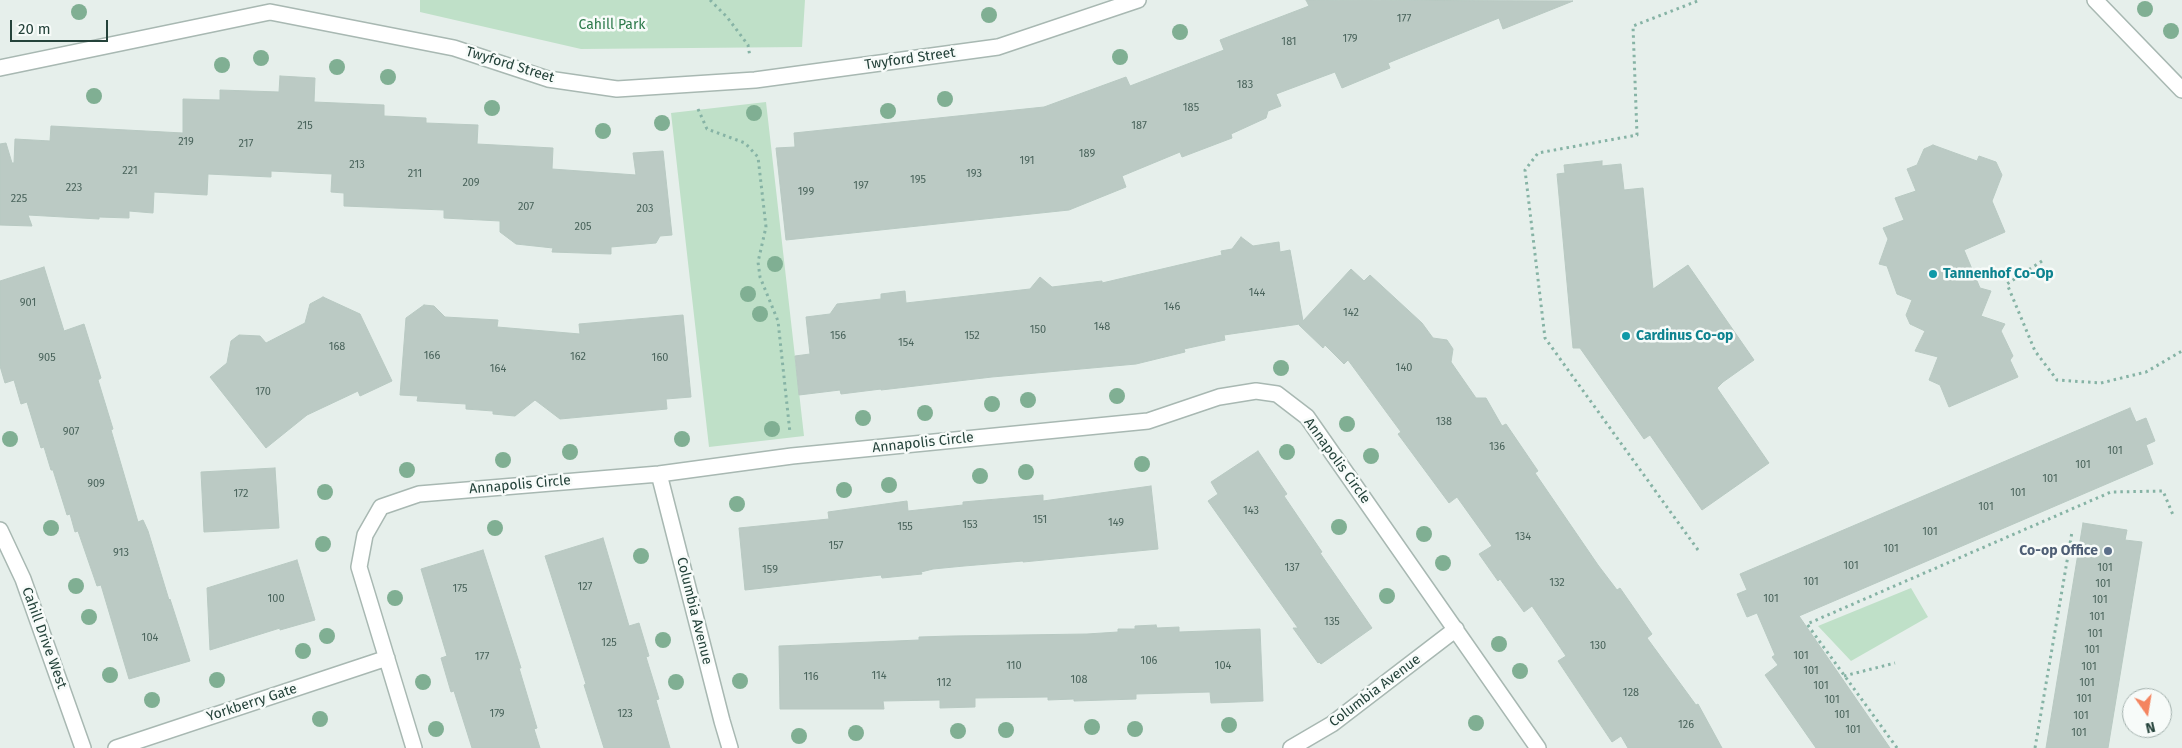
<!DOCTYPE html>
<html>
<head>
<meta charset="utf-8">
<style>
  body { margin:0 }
  #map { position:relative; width:2182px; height:748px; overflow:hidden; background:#e6efeb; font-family:"Fira Sans",sans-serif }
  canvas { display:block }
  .north { position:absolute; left:2122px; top:688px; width:50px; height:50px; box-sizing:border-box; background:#f7fbf9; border:1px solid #a3b1ad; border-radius:50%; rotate:167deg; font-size:14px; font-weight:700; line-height:20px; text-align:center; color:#24423a }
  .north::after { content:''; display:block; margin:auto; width:18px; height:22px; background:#f4845f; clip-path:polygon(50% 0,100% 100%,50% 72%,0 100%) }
  .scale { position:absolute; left:10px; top:20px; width:98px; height:22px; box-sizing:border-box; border:2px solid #24423a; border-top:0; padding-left:6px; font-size:15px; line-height:18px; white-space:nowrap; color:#24423a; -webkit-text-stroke:4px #f7fbf9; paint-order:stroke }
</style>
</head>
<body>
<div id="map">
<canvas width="2182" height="748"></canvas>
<div class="north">N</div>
<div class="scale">20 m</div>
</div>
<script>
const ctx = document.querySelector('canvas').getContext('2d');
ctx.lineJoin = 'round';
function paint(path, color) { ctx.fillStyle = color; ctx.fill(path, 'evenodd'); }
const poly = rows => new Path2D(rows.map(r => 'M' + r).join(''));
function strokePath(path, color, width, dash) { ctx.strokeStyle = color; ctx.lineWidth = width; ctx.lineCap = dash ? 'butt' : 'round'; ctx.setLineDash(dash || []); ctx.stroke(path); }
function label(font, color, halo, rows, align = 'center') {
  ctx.font = font + ' "Fira Sans",sans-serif'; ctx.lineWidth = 5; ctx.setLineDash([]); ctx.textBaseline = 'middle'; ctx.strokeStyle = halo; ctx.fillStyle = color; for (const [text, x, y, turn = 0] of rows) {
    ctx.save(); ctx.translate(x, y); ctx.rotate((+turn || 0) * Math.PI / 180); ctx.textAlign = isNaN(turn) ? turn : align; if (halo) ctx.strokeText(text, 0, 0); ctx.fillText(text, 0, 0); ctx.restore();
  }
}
paint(poly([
  [420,0,805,0,802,47,581,49,420,12],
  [766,102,804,436,709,447,671,113],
  [1911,588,1928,617,1851,661,1818,626]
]), '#bfe0c8');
const building = poly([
  [1306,0,1573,1,1503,29,1499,18,1388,63,1390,68,1342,88,1335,72,1276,94,1281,106,1268,111,1266,118,1231,134,1232,138,1182,157,1180,152,1122,176,1126,187,1069,210,786,240,776,148,795,147,794,133,1044,107,1126,77,1130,86,1224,50,1220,40,1309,6,1306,0],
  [280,76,315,78,314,102,384,105,384,116,426,118,426,123,478,125,477,144,553,148,552,169,636,175,633,153,663,151,672,235,660,236,656,243,611,247,611,254,552,252,553,248,516,244,500,232,500,221,444,218,444,210,344,206,344,193,331,192,332,174,271,171,271,177,208,174,207,195,154,192,153,213,129,211,129,218,99,217,99,219,28,215,32,226,0,225,0,144,6,143,12,163,14,163,15,139,50,141,51,126,183,133,183,99,220,100,220,90,279,92,280,76],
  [1933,145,1977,161,1979,156,1996,162,2002,175,1992,201,2005,232,1964,250,1980,288,1991,291,1981,316,2005,324,2001,331,2013,356,2010,360,2018,377,1949,407,1940,385,1929,380,1938,357,1915,351,1925,331,1910,324,1906,315,1912,300,1897,294,1887,266,1879,264,1888,239,1883,228,1904,220,1895,198,1916,191,1907,169,1917,165,1924,149,1933,145],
  [1602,161,1602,166,1621,164,1624,190,1643,188,1653,289,1688,265,1754,360,1723,382,1717,388,1769,463,1702,510,1650,435,1644,439,1580,348,1573,348,1557,174,1565,173,1564,165,1602,161],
  [1241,237,1253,246,1279,242,1280,252,1290,250,1303,321,1351,269,1364,281,1370,275,1422,323,1433,338,1447,340,1453,349,1451,362,1476,398,1486,398,1502,426,1506,424,1538,471,1535,473,1598,565,1617,590,1620,588,1652,634,1647,638,1696,705,1698,704,1722,748,1628,748,1621,736,1612,742,1558,661,1566,656,1532,606,1524,612,1500,579,1498,581,1479,554,1492,546,1457,497,1449,503,1398,434,1401,432,1348,360,1344,364,1325,345,1323,348,1299,325,1300,324,1224,335,1225,340,1184,349,1185,352,1136,364,992,377,881,390,881,389,841,394,840,390,799,395,795,356,810,354,806,317,830,314,837,304,881,299,881,294,905,291,906,303,1030,289,1040,277,1052,287,1102,281,1102,283,1222,255,1221,251,1232,249,1241,237],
  [44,267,64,331,84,324,101,378,98,380,113,429,111,430,138,522,143,520,148,531,169,600,170,599,190,661,129,679,101,585,97,586,78,531,75,532,70,514,67,515,53,470,51,470,44,447,41,448,27,402,21,404,14,380,5,383,0,366,0,281,44,267],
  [323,297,360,314,392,381,360,396,358,391,307,415,266,448,210,377,227,363,231,341,239,335,260,336,266,343,305,323,310,304,323,297],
  [424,305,434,306,445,317,498,320,497,327,580,334,579,324,683,315,691,397,666,399,667,409,560,419,535,400,515,416,493,414,493,411,466,409,466,404,417,401,418,396,400,395,406,318,424,305],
  [2130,408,2136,422,2146,418,2155,441,2146,445,2153,464,1799,616,1890,748,1816,748,1765,675,1778,665,1772,657,1775,655,1757,613,1747,617,1737,594,1747,590,1740,574,2130,408],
  [1258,451,1287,494,1284,496,1322,552,1320,553,1372,628,1321,664,1319,662,1318,663,1293,628,1298,628,1208,501,1218,494,1211,482,1258,451],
  [275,468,279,528,204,532,201,472,275,468],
  [1151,486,1158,549,1023,562,1023,561,964,566,933,569,921,572,922,574,882,578,881,575,745,590,739,528,829,519,828,512,907,501,908,511,963,505,963,502,1043,495,1043,501,1151,486],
  [2083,523,2127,530,2125,540,2142,542,2108,748,2046,748,2083,523],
  [603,538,629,626,639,623,649,656,646,657,659,699,656,700,670,748,604,748,584,685,586,684,545,556,603,538],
  [483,550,521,668,519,668,537,728,534,729,540,748,472,748,454,691,451,692,441,658,447,656,421,569,483,550],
  [297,560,315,620,280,630,280,628,210,650,207,588,297,560],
  [1156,625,1157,628,1179,627,1179,632,1260,629,1263,701,1211,703,1210,692,1136,694,1136,699,1074,701,1074,699,1048,700,1048,697,975,698,975,707,940,708,940,700,883,701,884,709,780,709,779,646,919,640,919,637,952,636,1087,634,1118,632,1118,629,1135,629,1135,626,1156,625]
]);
paint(building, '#bbcac4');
strokePath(building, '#b8c9c2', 1);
const street = poly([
  [2095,0,2182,90],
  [0,68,270,12,454,48,548,79,617,89,755,80,998,47,1138,0],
  [659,474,722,721,730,748],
  [0,530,23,579,83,748],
  [116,748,387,658],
  [414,748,359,567,365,535,381,507,419,494,659,474,792,456,1148,421,1219,397,1256,391,1277,394,1307,417,1538,748],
  [1291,748,1332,724,1456,629]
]);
strokePath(street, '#a8b8b2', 18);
strokePath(poly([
  [710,0,727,17,748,45,750,57],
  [698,109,707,129,745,143,758,157,766,227,758,262,760,277,778,321,790,433],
  [2042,261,2007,284,2035,351,2057,380,2101,383,2146,372,2182,351],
  [1698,550,1545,338,1525,170,1538,153,1637,135,1633,26,1700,0],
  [1844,676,1895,663],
  [1897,748,1807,624,2111,492,2163,491,2173,515],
  [2035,748,2072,532]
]), '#86b3a5', 3, [2.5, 4]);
strokePath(street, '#fff', 15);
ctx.fillStyle = '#80af93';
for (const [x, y] of [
  [2145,9],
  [79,12],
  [989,15],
  [2171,31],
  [1180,32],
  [1120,57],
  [261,58],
  [222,65],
  [337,67],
  [388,77],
  [94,96],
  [945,99],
  [492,108],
  [888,111],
  [754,113],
  [662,123],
  [603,131],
  [775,264],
  [748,294],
  [760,314],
  [1281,368],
  [1117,396],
  [1028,400],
  [992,404],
  [925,413],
  [863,418],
  [1347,424],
  [772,429],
  [10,439],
  [682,439],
  [570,452],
  [1287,452],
  [1371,456],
  [503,460],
  [1142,464],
  [407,470],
  [1026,472],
  [980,476],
  [889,485],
  [844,490],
  [325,492],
  [737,504],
  [1339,527],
  [51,528],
  [495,528],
  [1424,534],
  [323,544],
  [641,556],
  [1443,563],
  [76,586],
  [1387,596],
  [395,598],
  [89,617],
  [327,636],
  [663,640],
  [1499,644],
  [303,651],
  [1520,671],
  [110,675],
  [217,680],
  [740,681],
  [423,682],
  [676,682],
  [152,700],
  [320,719],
  [1476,723],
  [1229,725],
  [1092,727],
  [436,729],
  [1135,729],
  [1006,730],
  [958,731],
  [856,733],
  [799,736]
]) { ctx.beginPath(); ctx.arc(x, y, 8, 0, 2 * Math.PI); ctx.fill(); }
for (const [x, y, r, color] of [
  [1933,274,5,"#0f9aa8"],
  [1626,336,5,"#0f9aa8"],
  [2108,551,5,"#5c6f8a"]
]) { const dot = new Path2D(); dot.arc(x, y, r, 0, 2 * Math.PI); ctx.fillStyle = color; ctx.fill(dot); strokePath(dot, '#f7fbf9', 2); }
label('11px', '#4a645c', null, [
  ["177",1404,19],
  ["179",1350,39],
  ["181",1289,42],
  ["183",1245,85],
  ["185",1191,108],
  ["215",305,126],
  ["187",1139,126],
  ["219",186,142],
  ["217",246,144],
  ["189",1087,154],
  ["191",1027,161],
  ["213",357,165],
  ["221",130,171],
  ["211",415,174],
  ["193",974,174],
  ["195",918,180],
  ["209",471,183],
  ["197",861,186],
  ["223",74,188],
  ["199",806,192],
  ["225",19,199],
  ["207",526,207],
  ["203",645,209],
  ["205",583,227],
  ["144",1257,293],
  ["901",28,303],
  ["146",1172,307],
  ["142",1351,313],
  ["148",1102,327],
  ["150",1038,330],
  ["156",838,336],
  ["152",972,336],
  ["154",906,343],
  ["168",337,347],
  ["166",432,356],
  ["162",578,357],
  ["905",47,358],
  ["160",660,358],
  ["140",1404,368],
  ["164",498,369],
  ["170",263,392],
  ["138",1444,422],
  ["907",71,432],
  ["136",1497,447],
  ["101",2115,451],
  ["101",2083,465],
  ["101",2050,479],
  ["909",96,484],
  ["101",2018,493],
  ["172",241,494],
  ["101",1986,507],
  ["143",1251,511],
  ["151",1040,520],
  ["149",1116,523],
  ["153",970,525],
  ["155",905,527],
  ["101",1930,532],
  ["134",1523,537],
  ["157",836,546],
  ["101",1891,549],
  ["913",121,553],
  ["101",1851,566],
  ["137",1292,568],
  ["101",2105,568],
  ["159",770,570],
  ["101",1811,582],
  ["132",1557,583],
  ["101",2103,584],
  ["127",585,587],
  ["175",460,589],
  ["100",276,599],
  ["101",1771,599],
  ["101",2100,600],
  ["101",2097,617],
  ["135",1332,622],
  ["101",2095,634],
  ["104",150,638],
  ["125",609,643],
  ["130",1598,646],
  ["101",2092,650],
  ["101",1801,656],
  ["177",482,657],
  ["106",1149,661],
  ["110",1014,666],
  ["104",1223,666],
  ["101",2089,667],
  ["101",1811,671],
  ["114",879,676],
  ["116",811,677],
  ["108",1079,680],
  ["112",944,683],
  ["101",2087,683],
  ["101",1821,686],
  ["128",1631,693],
  ["101",2084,699],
  ["101",1832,700],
  ["179",497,714],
  ["123",625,714],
  ["101",1842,715],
  ["101",2081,716],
  ["126",1686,725],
  ["101",1853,730],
  ["101",2079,733]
]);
label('14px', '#2d7a4b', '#f7fbf9', [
  ["Cahill Park",612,25]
]);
label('14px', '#24423a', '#f7fbf9', [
  ["Twyford Street",910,59,-8],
  ["Twyford Street",510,65,17],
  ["Annapolis Circle",923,443,-6],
  ["Annapolis Circle",1337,461,54],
  ["Annapolis Circle",520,485,-5],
  ["Columbia Avenue",694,611,76],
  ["Cahill Drive West",44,638,70],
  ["Columbia Avenue",1375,691,-37],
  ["Yorkberry Gate",252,703,-18]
]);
label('bold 14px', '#0d838f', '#f7fbf9', [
  ["Tannenhof Co-Op",1943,274],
  ["Cardinus Co-op",1636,336]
], 'left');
label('bold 14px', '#4e5e75', '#f7fbf9', [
  ["Co-op Office",2098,551]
], 'right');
</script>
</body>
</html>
